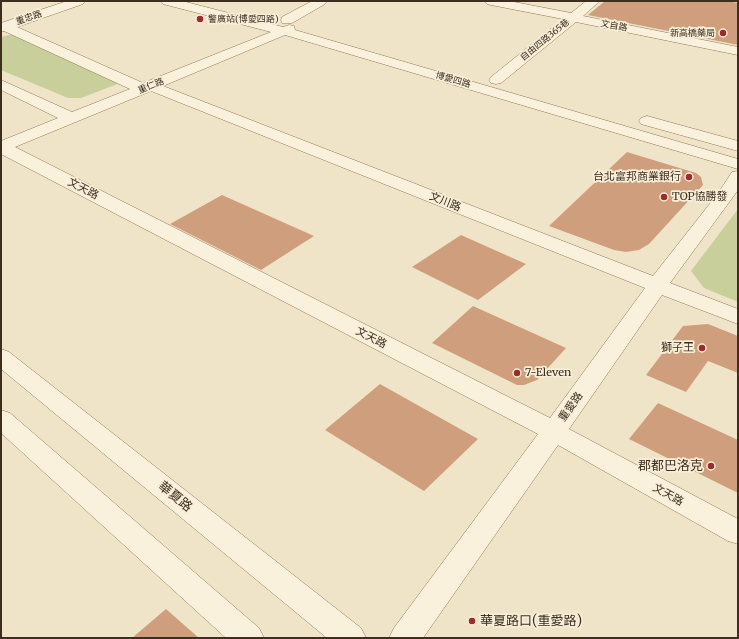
<!DOCTYPE html>
<html>
<head>
<meta charset="utf-8">
<style>
  body { margin:0 }
  #map { position:relative; width:739px; height:639px; overflow:hidden; background:#f0e4c8; font-family:Merriweather,serif }
  canvas { display:block }
  .frame { position:absolute; inset:0; border:2px solid #3d2e20; pointer-events:none }
</style>
</head>
<body>
<div id="map">
<canvas width="739" height="639"></canvas>
<div class="frame"></div>
</div>
<script>
const ctx = document.querySelector('canvas').getContext('2d');
ctx.lineJoin = 'round';
function paint(path, color) { ctx.fillStyle = color; ctx.fill(path, 'evenodd'); }
const poly = rows => new Path2D(rows.map(r => 'M' + r).join(''));
function strokePath(path, color, width, dash) { ctx.strokeStyle = color; ctx.lineWidth = width; ctx.lineCap = dash ? 'butt' : 'round'; ctx.setLineDash(dash || []); ctx.stroke(path); }
function label(font, color, halo, rows, align = 'center') {
  ctx.font = font + ' Merriweather,"Noto Sans TC",serif'; ctx.lineWidth = 3.5; ctx.setLineDash([]); ctx.textBaseline = 'middle'; ctx.strokeStyle = halo; ctx.fillStyle = color; for (const [text, x, y, turn = 0] of rows) {
    ctx.save(); ctx.translate(x, y); ctx.rotate((+turn || 0) * Math.PI / 180); ctx.textAlign = isNaN(turn) ? turn : align; if (halo) ctx.strokeText(text, 0, 0); ctx.fillText(text, 0, 0); ctx.restore();
  }
}
paint(poly([
  [13,34,120,83,81,98,68,98,1,70,1,37],
  [738,209,738,302,704,288,691,271]
]), '#c9cf9b');
paint(poly([
  [605,1,727,1,738,3,738,45,588,15],
  [627,152,696,173,701,177,703,185,649,244,639,250,626,252,614,250,549,226],
  [222,195,314,236,261,270,170,224],
  [461,235,526,264,478,300,412,267],
  [473,306,566,348,537,380,524,385,517,385,432,343],
  [708,324,738,336,738,373,708,361,686,392,646,375,683,326],
  [380,384,478,439,424,491,325,430],
  [658,403,738,440,738,493,629,439],
  [166,609,199,638,132,638]
]), '#cf9f7d');
const minor = poly([
  [67,1,85,1,83,4,17,27,143,83,271,32,163,4,161,1,182,1,283,27,289,25,294,26,295,30,738,159,738,169,285,35,163,86,653,276,719,192,732,172,738,171,738,190,670,283,738,309,738,324,662,295,569,429,738,519,738,544,728,541,558,445,423,638,389,638,394,628,538,434,1,154,1,141,58,118,1,90,1,80,72,112,130,89,4,31,1,32,1,23,67,1],
  [151,91,645,288,550,418,15,147,151,91],
  [312,1,327,1,325,4,292,23,282,23,281,20,282,17,312,1],
  [485,1,509,1,571,13,586,1,600,1,583,16,738,47,738,55,576,22,501,83,496,84,491,83,489,80,491,77,563,19,491,5,487,4,485,1],
  [647,116,738,141,738,151,641,124,639,121,641,118,647,116],
  [1,349,9,352,361,628,366,638,327,638,1,369,1,349],
  [1,410,10,413,259,628,264,638,226,638,1,433,1,410]
]);
strokePath(minor, '#8d765c', 1);
paint(minor, '#faf1dc');
for (const [x, y, r, color] of [
  [200,19,4,"#9e2a2b"],
  [723,33,4,"#9e2a2b"],
  [689,177,4,"#9e2a2b"],
  [664,197,4,"#9e2a2b"],
  [702,348,4,"#9e2a2b"],
  [517,373,4,"#9e2a2b"],
  [711,466,4,"#9e2a2b"],
  [472,621,4,"#9e2a2b"]
]) { const dot = new Path2D(); dot.arc(x, y, r, 0, 2 * Math.PI); ctx.fillStyle = color; ctx.fill(dot); strokePath(dot, '#f7eed8', 1.5); }
label('9px', '#3d2e20', '#f7eed8', [
  ["重忠路",29,18,-19],
  ["文自路",614,26,11],
  ["自由四路365巷",545,40,-39],
  ["博愛四路",453,80,16],
  ["重仁路",151,86,-22]
]);
label('9px', '#3d2e20', '#f7eed8', [
  ["警廣站(博愛四路)",208,19],
  ["新高橋藥局",715,33,"right"]
], 'left');
label('11px', '#3d2e20', '#f7eed8', [
  ["台北富邦商業銀行",681,177],
  ["TOP協勝發",672,197,"left"],
  ["獅子王",694,348],
  ["7-Eleven",525,373,"left"]
], 'right');
label('11px', '#3d2e20', '#f7eed8', [
  ["文天路",83,189,27],
  ["文川路",445,202,22],
  ["文天路",371,338,27],
  ["重愛路",571,407,-55],
  ["文天路",668,495,29]
]);
label('13px', '#3d2e20', '#f7eed8', [
  ["郡都巴洛克",703,466],
  ["華夏路口(重愛路)",480,621,"left"]
], 'right');
label('13px', '#3d2e20', '#f7eed8', [
  ["華夏路",175,497,39]
]);
</script>
</body>
</html>
